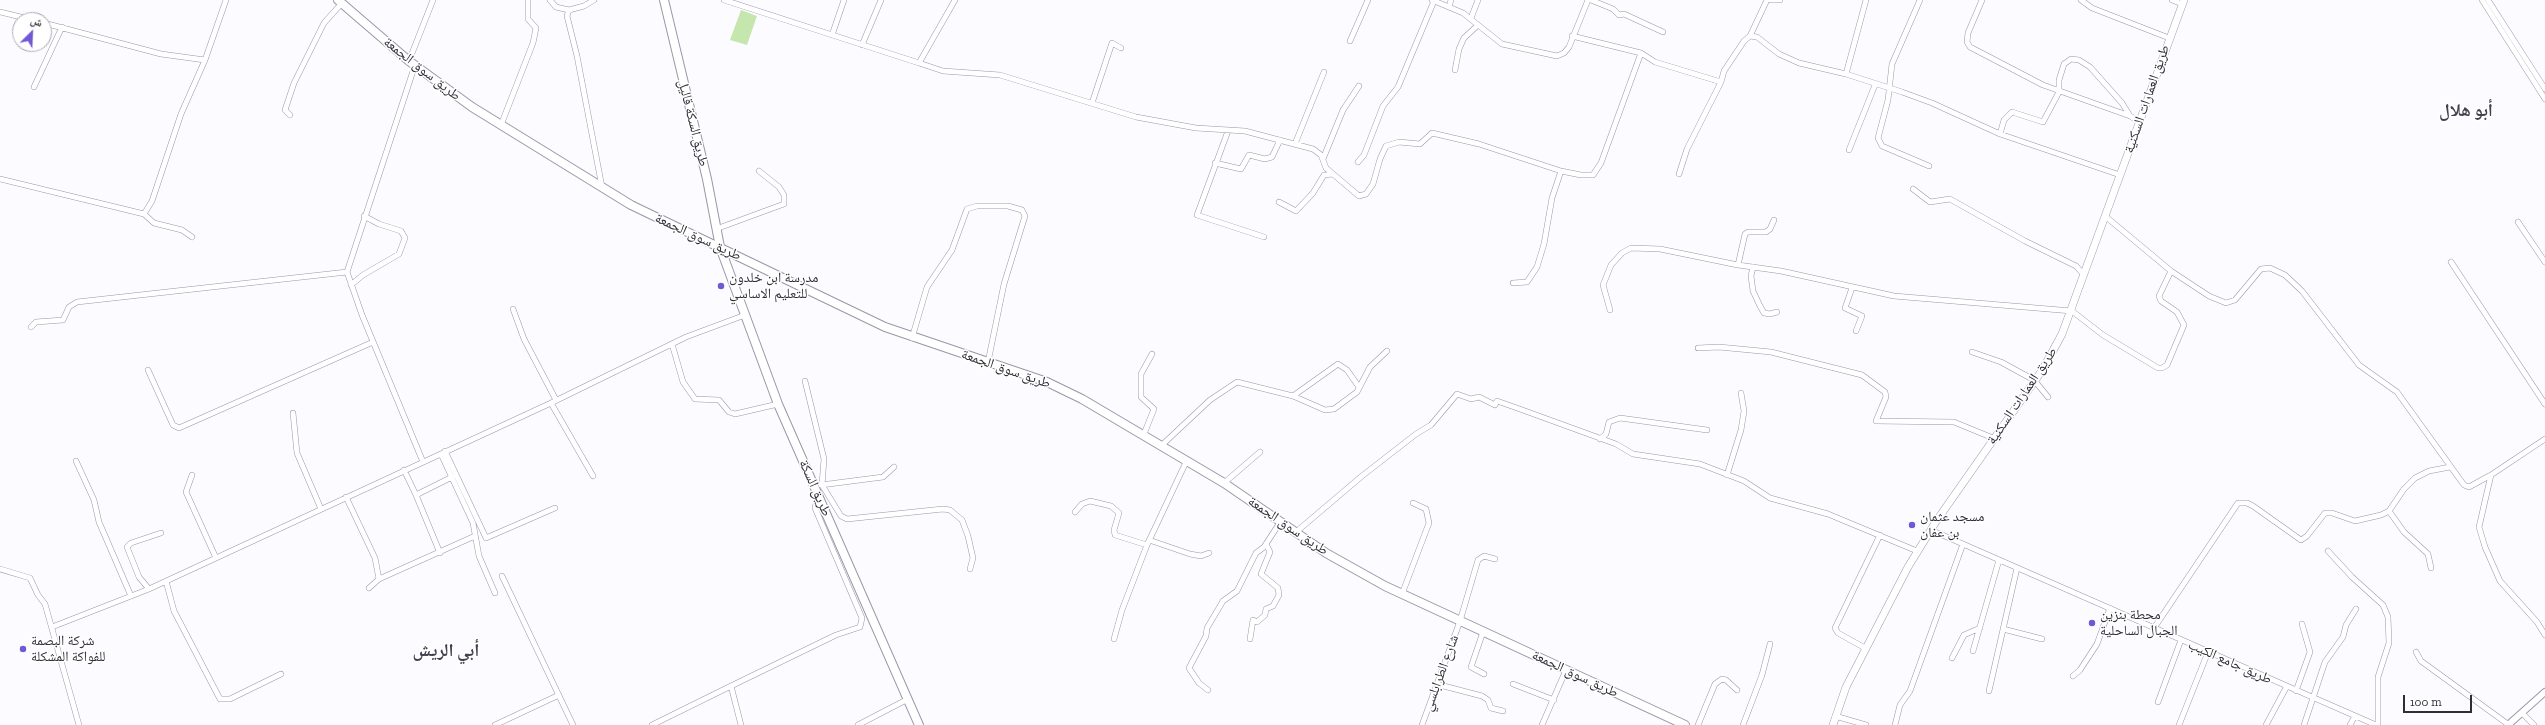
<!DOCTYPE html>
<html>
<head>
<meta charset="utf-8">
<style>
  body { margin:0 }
  #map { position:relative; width:2545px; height:725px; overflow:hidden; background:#fcfbff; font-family:"Zilla Slab","Noto Naskh Arabic",serif }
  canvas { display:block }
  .north { position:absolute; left:12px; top:12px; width:40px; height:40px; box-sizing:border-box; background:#fff; border:1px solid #acabae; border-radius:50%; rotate:24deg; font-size:11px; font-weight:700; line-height:16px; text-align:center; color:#2f2e35 }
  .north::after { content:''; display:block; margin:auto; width:14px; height:18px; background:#7159d3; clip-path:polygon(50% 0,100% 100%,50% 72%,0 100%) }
  .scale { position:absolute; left:2403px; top:695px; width:69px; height:18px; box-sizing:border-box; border:2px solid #2f2e35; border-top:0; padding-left:5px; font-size:12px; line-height:14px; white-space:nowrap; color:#2f2e35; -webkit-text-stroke:3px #fff; paint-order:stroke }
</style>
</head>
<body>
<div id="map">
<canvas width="2545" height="725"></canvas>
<div class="north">ش</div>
<div class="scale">100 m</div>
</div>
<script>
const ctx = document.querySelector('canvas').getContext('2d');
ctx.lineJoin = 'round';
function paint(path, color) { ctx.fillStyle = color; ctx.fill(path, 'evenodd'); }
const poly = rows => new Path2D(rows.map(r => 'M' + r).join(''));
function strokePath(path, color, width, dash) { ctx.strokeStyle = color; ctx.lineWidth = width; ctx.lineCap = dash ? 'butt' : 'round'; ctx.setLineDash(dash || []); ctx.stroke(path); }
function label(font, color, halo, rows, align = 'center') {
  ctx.font = font + ' "Zilla Slab","Noto Naskh Arabic",serif'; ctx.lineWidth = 3; ctx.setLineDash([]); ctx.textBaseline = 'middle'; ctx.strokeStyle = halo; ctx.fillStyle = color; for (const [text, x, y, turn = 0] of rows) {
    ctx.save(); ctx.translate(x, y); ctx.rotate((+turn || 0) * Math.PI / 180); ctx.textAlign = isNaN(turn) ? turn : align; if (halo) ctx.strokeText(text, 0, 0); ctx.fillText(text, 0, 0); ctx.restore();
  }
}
paint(poly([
  [741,10,757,16,747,45,730,40]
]), '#c5e7ad');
const minor = poly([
  [550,0,556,7,569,10,567,16,577,56,602,187],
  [724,0,919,63,955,0],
  [1432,0,1463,13,1502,44,1557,56,1564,53,1569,47,1588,0],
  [1591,0,1613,9,1619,15,1624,14,1663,32],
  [1771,0,1780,0],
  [1920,0,1892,64,1888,100,1878,138,1882,146,1929,166],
  [1982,0,1968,33,1967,42,1970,47,2043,85,2130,116,2140,122],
  [2081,0,2092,8,2169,38],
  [2172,0,2182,4],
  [2482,0,2545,99],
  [2488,0,2545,89],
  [1449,7,1451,0],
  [569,10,584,6,594,0],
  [0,12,33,20],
  [1471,18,1478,0],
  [44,23,161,54,205,60],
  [832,35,844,0],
  [1572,36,1641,53,1655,62,1721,82,1724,71,1744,41,1750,36,1757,37,1779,54,1799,63,1846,74,1902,92,1932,103,2000,134,2120,175],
  [1750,36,1767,0],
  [1350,41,1368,0],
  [862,45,881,0],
  [409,61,433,0],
  [919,63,943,71,1000,75,1136,117,1196,128,1245,131,1313,149,1321,155,1326,168,1359,196,1366,194,1373,184,1380,159,1386,146,1399,142,1420,144,1432,133,1479,144,1561,171,1581,175,1593,175,1601,163,1641,53],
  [415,65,347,272,362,315,423,462],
  [1455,70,1459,49,1464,38,1478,25],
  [1846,74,1866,0],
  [34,87,62,27],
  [1092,103,1112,43,1121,48],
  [290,115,285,110,294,83,324,23,342,3],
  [501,125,533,43,536,28,528,19,528,0],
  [1228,131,1197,215,1264,237],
  [2000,134,2004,120,2012,112,2043,122,2059,92,2059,80,2064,64,2071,59,2079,60,2090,67,2122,103,2130,116],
  [1295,144,1324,72],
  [1849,150,1875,85],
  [1323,159,1343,110,1359,86],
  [1358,162,1364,155,1383,106,1398,87,1434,1],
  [1215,163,1241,169,1249,155,1265,159,1272,157,1280,140],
  [1679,174,1687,149,1721,82],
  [0,179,144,214,154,223,182,230,192,237],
  [1913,189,1930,202,1950,199,2025,241,2076,266,2084,275],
  [1279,202,1296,211,1313,193,1324,175,1332,174],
  [144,214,152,201,181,114,205,60,226,0],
  [2105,216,2171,271,2209,296,2226,303,2235,300,2261,269,2270,268,2285,275,2302,291,2359,365,2397,392,2464,485,2469,487,2491,475,2545,439],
  [2518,222,2545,262],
  [716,229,784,204,784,195,779,187,759,171],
  [2451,262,2545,404],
  [1738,265,1745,234,1748,232,1766,232,1770,229,1774,220],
  [1753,267,1751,276,1753,291,1760,306,1764,313,1770,314,1777,312],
  [1513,283,1527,282,1537,267,1544,244,1552,198,1561,171],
  [351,285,363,275,399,254,405,238,401,231,379,224,364,216],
  [1852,288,1845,308,1862,316,1856,331],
  [513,309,524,339,556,400],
  [1610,310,1603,285,1611,265,1622,253,1631,248,1660,249,1738,265,1781,271,1894,296,2072,311,2103,335,2158,368,2162,368,2167,365,2184,325,2177,312,2161,301,2159,296,2171,271],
  [31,327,36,322,63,320,69,307,77,302,347,272],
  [912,338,927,287,952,250,967,209,977,206,1008,206,1022,210,1025,216,1004,284,988,362],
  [672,344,683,382,695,399,719,400,729,412,735,414,778,404],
  [1698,348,1719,347,1771,352,1862,375,1885,392,1886,397,1876,421,1954,422,1993,438],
  [1972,352,2001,362,2034,380,2048,397],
  [148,370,173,425,179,428,373,342],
  [805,381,824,459,822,485,841,516,847,519,943,509,950,510,962,520,968,536,973,558,970,569],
  [1293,396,1338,364,1347,370,1359,387],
  [551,403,593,476],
  [293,413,297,453,321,509],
  [1144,434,1154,409,1141,397,1141,374,1152,354],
  [1600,439,1606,434,1609,422,1620,418,1707,430],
  [1162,445,1210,400,1237,382,1293,396,1325,410,1334,409,1357,392,1370,367,1387,351],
  [445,451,486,538,555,508],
  [441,454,473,523,479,556,495,593],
  [76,461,94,500,99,522,131,596],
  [404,470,416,495,452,477],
  [192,475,186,492,216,558],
  [1727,475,1741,430,1744,411,1741,393],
  [2491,475,2479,527,2485,547,2500,581,2537,622,2545,635],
  [1224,483,1260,452],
  [821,485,883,477,894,467],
  [416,495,440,553],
  [346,497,375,558,379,579,369,588],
  [2389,511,2404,532,2428,554,2431,568],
  [1075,512,1082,504,1090,501,1111,506,1119,513,1114,530,1115,535,1147,545],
  [1931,530,2376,725],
  [1296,532,1362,476,1416,434,1431,425,1457,394,1471,399,1479,397,1495,405,1497,401,1517,408,1616,444,1633,454,1700,464,1744,481,1770,498,1828,514,1917,551],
  [1149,540,1190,554,1201,556,1209,553],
  [2328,551,2352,577,2383,605,2388,617,2389,643,2378,677,2378,725],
  [0,569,30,578,38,595,45,604,79,725],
  [502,576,573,725],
  [379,579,475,536],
  [166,581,174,611,220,699,230,699,281,674],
  [149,589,139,577,127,547,131,543,161,533],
  [1402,594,1429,523,1426,509,1413,503],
  [52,627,149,589,551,403,686,337,745,315],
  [2154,628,2238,503,2247,503,2253,506,2301,540,2307,536,2325,513,2332,513,2355,521,2381,515,2389,511,2404,489,2415,478,2429,471,2450,467],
  [2003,629,2042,639],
  [1483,632,1471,667,1484,674],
  [1114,639,1122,610,1147,545,1187,460],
  [1250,639,1253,620,1257,622,1265,615,1266,609,1273,606,1279,595,1278,588,1261,574,1270,552,1266,544],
  [1865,648,1838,633,1835,628,1880,535],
  [1973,651,1999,560],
  [2416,652,2421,661,2509,725],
  [1952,658,1964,635,1980,628],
  [2073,676,2080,670,2097,644,2110,608],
  [1436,684,1482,696,1488,700,1491,708,1503,711],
  [1513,684,1554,700],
  [731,686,836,635,860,627,862,618,815,508,818,495],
  [1208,690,1199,683,1189,668,1206,636,1207,628,1223,601,1237,591,1256,553,1264,547,1281,521],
  [1989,691,2017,568],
  [2296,691,2310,652,2302,624],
  [2158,702,2181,640],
  [2522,713,2534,725],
  [1835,716,1866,725],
  [495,725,559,695],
  [652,725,731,686,741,725],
  [858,725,908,699],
  [1422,725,1460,621,1478,560,1484,556,1495,559],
  [1542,725,1566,670],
  [1698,725,1715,684,1722,679,1726,680,1737,690],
  [1743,725,1762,675,1770,644],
  [1895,725,1900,705,1910,691,1963,544],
  [2179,725,2208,652],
  [2266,725,2287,686],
  [2304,725,2325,662,2343,637,2346,625,2356,609],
  [2350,725,2355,716]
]);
const tertiary = poly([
  [2508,725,2545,692]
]);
const secondary = poly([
  [1833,725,1846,687,1908,567,1937,520,2043,369,2062,334,2184,0]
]);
const primary = poly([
  [338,0,409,61,472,107,631,205,885,327,1047,382,1082,399,1224,483,1326,553,1385,586,1685,725],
  [664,0,707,179,720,247,778,404,919,725]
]);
strokePath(minor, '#9a97a9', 6);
strokePath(tertiary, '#9a97a9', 8);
strokePath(secondary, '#9a97a9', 8);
strokePath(primary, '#9a97a9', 10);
strokePath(minor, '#fff', 5);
strokePath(tertiary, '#fff', 6);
strokePath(secondary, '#fff', 7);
strokePath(primary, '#fff', 8);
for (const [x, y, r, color] of [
  [721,286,4,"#7159d3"],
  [1912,525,4,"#7159d3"],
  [2092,623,4,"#7159d3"],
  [23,649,4,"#7159d3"]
]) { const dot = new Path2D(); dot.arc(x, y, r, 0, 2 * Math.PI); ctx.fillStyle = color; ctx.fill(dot); strokePath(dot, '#fff', 1.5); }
label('14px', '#2f2e35', '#fff', [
  ["طريق سوق الجمعة",422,69,38],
  ["طريق العمارات السكنية",2147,99,-71],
  ["طريق السكة قاليل",693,123,76],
  ["طريق سوق الجمعة",698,237,25],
  ["طريق سوق الجمعة",1006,369,19],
  ["طريق العمارات السكنية",2022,396,-56],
  ["طريق السكة",815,488,66],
  ["طريق سوق الجمعة",1288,526,34],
  ["طريق جامع الكيب",2230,662,24],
  ["شارع الطرابلسي",1441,673,-70],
  ["طريق سوق الجمعة",1575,674,25]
]);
label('14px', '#2f2e35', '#fff', [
  ["مدرسة ابن خلدون",729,278],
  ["للتعليم الاساسي",729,294],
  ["مسجد عثمان",1920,517],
  ["بن عفان",1920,533],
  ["محطة بنزين",2100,615],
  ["الجبال الساحلية",2100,631],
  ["شركة البصمة",31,641],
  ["للفواكة المشكلة",31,657]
], 'left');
label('bold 18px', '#434150', '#fff', [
  ["أبو هلال",2466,111],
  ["أبي الريش",446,651]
]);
</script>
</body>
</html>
